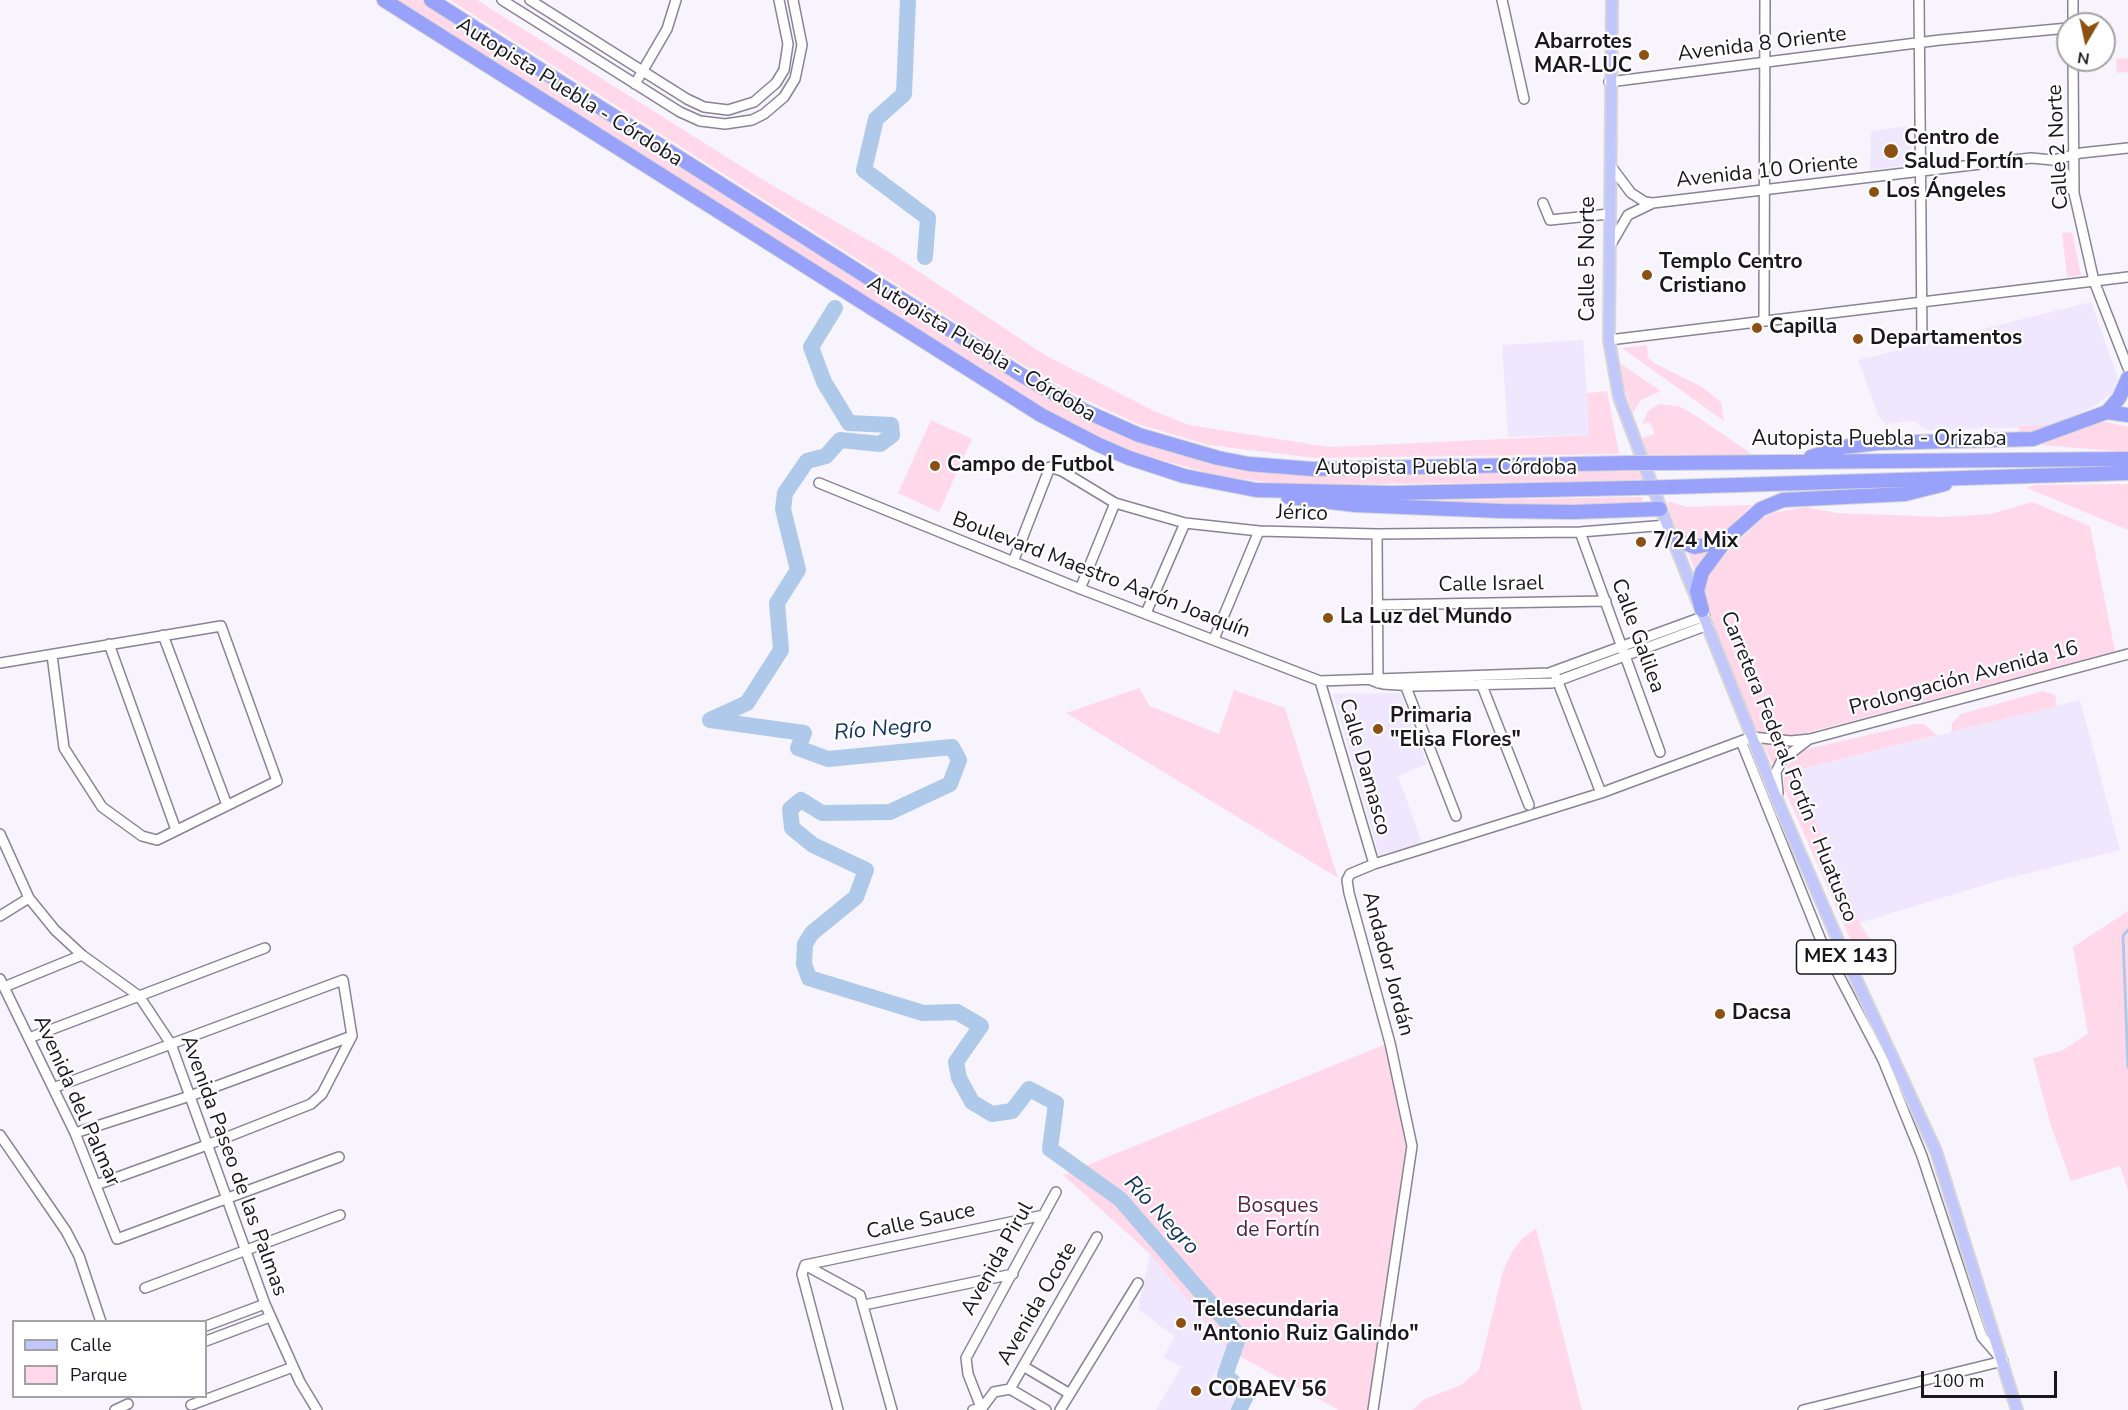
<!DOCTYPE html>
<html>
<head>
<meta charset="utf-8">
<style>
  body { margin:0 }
  #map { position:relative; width:2128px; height:1410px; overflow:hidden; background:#f7f4fd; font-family:"Nunito Sans",sans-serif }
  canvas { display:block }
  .legend { position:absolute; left:12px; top:1320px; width:195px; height:78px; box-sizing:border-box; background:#fff; border:2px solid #a3a2a5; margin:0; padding:8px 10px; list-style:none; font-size:18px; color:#19161e }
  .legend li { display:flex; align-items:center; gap:12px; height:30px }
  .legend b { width:30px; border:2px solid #a3a2a5 }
  .north { position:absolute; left:2056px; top:12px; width:60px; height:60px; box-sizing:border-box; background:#fff; border:2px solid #a3a2a5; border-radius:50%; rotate:189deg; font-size:16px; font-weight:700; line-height:24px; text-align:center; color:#19161e }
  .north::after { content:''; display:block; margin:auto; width:21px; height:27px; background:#8d5013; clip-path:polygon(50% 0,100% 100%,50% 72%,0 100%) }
  .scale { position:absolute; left:1921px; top:1371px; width:136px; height:27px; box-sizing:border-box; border:3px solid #19161e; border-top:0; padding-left:8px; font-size:18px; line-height:21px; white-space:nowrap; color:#19161e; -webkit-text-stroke:4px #fff; paint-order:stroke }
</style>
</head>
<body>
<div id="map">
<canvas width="2128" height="1410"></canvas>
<ul class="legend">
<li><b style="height:8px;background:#c1c7fd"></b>Calle</li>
<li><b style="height:16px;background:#ffd9ea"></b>Parque</li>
</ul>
<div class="north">N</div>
<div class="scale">100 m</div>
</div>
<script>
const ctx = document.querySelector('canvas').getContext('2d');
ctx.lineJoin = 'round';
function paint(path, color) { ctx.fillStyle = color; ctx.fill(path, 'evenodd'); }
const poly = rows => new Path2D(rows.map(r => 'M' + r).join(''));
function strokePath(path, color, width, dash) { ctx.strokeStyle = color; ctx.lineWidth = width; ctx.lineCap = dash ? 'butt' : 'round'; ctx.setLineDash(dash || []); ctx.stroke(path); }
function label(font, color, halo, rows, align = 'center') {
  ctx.font = font + ' "Nunito Sans",sans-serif'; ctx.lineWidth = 4.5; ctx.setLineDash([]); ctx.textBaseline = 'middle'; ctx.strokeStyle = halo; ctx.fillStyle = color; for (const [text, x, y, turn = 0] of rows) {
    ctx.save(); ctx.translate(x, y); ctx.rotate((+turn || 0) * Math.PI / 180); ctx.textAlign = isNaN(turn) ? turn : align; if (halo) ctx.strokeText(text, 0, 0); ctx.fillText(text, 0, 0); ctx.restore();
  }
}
paint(poly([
  [1911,126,1911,165,1870,170,1871,131],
  [2091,302,2118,378,2112,393,2096,405,2052,427,1925,430,1914,421,1886,424,1879,417,1858,360],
  [1583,340,1590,435,1508,437,1502,345],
  [1400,693,1427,764,1398,776,1422,843,1379,855,1333,694],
  [2080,700,2120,850,2001,880,1859,923,1794,771],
  [1150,1254,1228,1350,1210,1383,1241,1399,1235,1410,1156,1410,1181,1367,1163,1357,1175,1337,1138,1309]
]), '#eee7fd');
paint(poly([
  [395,0,421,0,1058,404,1095,424,1138,441,1222,466,1290,474,1641,470,1645,481,1289,485,1219,476,1133,452,1050,414],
  [450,0,477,0,763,180,889,252,1045,355,1154,411,1189,425,1329,447,1589,435,1587,393,1607,391,1619,454,1314,458,1208,445,1138,424,1088,401,1025,366],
  [2128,58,2128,72,2117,73,2116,59],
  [2072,232,2081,275,2067,277,2062,233],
  [1647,345,1648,358,1654,363,1702,387,1721,402,1724,421,1622,348],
  [1621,364,1661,391,1641,400,1633,413,1623,384],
  [1659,404,1678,406,1690,412,1752,454,1649,457,1642,438,1655,434,1650,422,1642,424,1648,411],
  [931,420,972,439,939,512,898,493],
  [2102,421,2128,427,2128,452,2041,445],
  [2052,425,2052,427,2019,436,2019,426],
  [2128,484,2128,530,2027,488,2034,485],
  [1642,497,1643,501,1636,504,1506,506,1401,501],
  [1671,502,1687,507,1752,505,1723,533,1704,542,1679,537,1667,503],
  [2032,502,2090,526,2115,651,1802,734,1771,737,1759,733,1750,723,1705,598,1704,585,1706,576,1716,562,1763,518,1773,513,1805,507,1837,513,1944,517,1991,514],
  [1687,550,1704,552,1709,552,1695,570],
  [1139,688,1150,706,1219,734,1234,690,1285,708,1338,878,1066,713],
  [2043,691,2055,695,2057,706,1951,732,1952,723,1961,714],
  [1915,724,1924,724,1937,735,1794,771,1859,922,1871,941,1856,952,1784,788,1784,773,1794,755,1803,750],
  [1763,744,1777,745,1789,746,1772,764],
  [2128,911,2128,1190,2120,1166,2071,1181,2050,1123,2033,1058,2061,1051,2088,1034,2073,947],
  [1386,1044,1412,1146,1373,1410,1339,1410,1228,1350,1150,1254,1063,1175],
  [1536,1228,1582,1410,1412,1410,1425,1399,1461,1385,1479,1370,1503,1271,1512,1252,1523,1238]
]), '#ffd9ea');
strokePath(poly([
  [2128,930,2123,936,2128,1067]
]), '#aec9ea', 3);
strokePath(poly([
  [908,0,904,94,876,119,864,170,928,218,925,257],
  [835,308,811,347,824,382,849,423,891,425,892,435,880,444,840,440,826,456,807,461,785,493,783,509,798,570,777,603,781,650,747,703,710,720,804,733,798,748,828,759,952,747,959,760,950,784,890,812,822,813,801,800,790,809,792,828,813,845,866,870,856,897,812,933,805,944,804,964,809,978,923,1013,957,1012,981,1026,956,1062,959,1078,972,1102,992,1114,1012,1111,1029,1089,1056,1103,1050,1149,1120,1199,1239,1336,1225,1375,1247,1394,1239,1410]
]), '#aec9ea', 16);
const minor = poly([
  [502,0,680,112,700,121,725,124,752,120,764,114,784,97,795,79,802,45,793,0],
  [530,0,687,99,704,107,728,110,754,102,776,83,784,70,788,44,779,0],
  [1502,0,1524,99],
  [1919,0,1922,339],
  [2073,0,2073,24],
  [2073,60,2074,193,2094,281,2128,368],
  [1609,82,1940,40,2068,28],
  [635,84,667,29,676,0],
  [2053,160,2081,153,2128,148],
  [1610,165,1631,193,1645,202,1653,203],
  [1543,203,1550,220,1609,214],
  [1610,246,1628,215,1653,203,2031,158,2053,160,2061,165,2074,193],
  [1764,319,1765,0],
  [1609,340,2128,277],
  [819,483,1073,586,1320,681,1549,673,1705,616],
  [1580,532,1660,752],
  [1377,534,1378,683],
  [1013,562,1050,467,1062,471,1115,503,1185,523,1259,531,1377,534,1580,532,1667,525],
  [1080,589,1115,503],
  [1377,605,1606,601],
  [1146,613,1185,523],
  [163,635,227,805],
  [1214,639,1259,531],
  [109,644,176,830],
  [0,663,221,626,277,781,157,840,142,836,102,807,64,748,52,655],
  [1556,677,1601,793],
  [1320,681,1374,864],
  [1373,681,1383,684,1414,686,1552,683,1708,625],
  [1404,682,1456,816],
  [1481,683,1529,805],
  [1741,741,1822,943,1883,1060,1922,1156,1982,1337,2003,1361,1803,1410],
  [1778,793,1776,772,1782,760,1808,740],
  [0,834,29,898,55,930,82,955,139,996,171,1044,265,1304,300,1382,317,1410],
  [0,916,29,898],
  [0,979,75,1133,117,1239,339,1157],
  [4,987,82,955],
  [29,1038,265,948],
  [53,1088,343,980,352,1036,322,1094,311,1104,207,1145,96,1185],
  [75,1133,190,1096,352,1036],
  [0,1135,66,1231,79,1256,101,1322],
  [805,1265,1044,1215],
  [805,1265,860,1295,892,1410],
  [805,1265,802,1274,838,1410],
  [145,1288,340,1215],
  [864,1305,1013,1274],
  [206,1326,265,1304],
  [206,1341,270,1317],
  [1023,1366,1070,1394],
  [1010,1389,1097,1237],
  [191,1405,293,1367],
  [115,1410,128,1404],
  [973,1410,982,1408,994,1392,1010,1389,1046,1410],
  [982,1410,968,1374,966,1358,1056,1192],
  [1060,1410,1138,1283],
  [1373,1410,1412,1146,1390,1043,1349,893,1347,880,1350,874,1374,864,1601,793,1752,737,1791,741,1810,739,2128,654]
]);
const major = poly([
  [1612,0,1609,340,1619,397,1672,538,1781,809,1837,938,1936,1151,2017,1410]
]);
const highway = poly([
  [384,0,1041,415,1099,445,1129,458,1184,476,1256,490,1392,493,1634,488],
  [431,0,1023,376,1083,410,1139,435,1218,458,1249,464,1312,469,1629,463],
  [2107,412,2119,398,2128,378],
  [1811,457,1843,447,1878,443,2033,439,2107,412,2128,415],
  [1663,463,2128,459],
  [1671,487,2128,473],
  [1288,497,1356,505,1501,511,1573,512,1660,509],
  [1672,538,1695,547,1724,541],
  [1702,610,1697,591,1702,572,1726,540,1761,509,1783,500,1905,494,1945,484]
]);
strokePath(minor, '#898396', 12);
strokePath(major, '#d6d5d6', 14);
strokePath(highway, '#d6d5d6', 16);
strokePath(minor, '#fff', 9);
strokePath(major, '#c1c7fd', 10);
strokePath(highway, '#98a2fb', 14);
const highwayBridge = poly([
  [1629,463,1663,463],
  [1634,488,1671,487]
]);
strokePath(highwayBridge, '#d6d5d6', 16, []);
strokePath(highwayBridge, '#98a2fb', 14);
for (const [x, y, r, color] of [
  [1644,55,6,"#8d5013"],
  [1891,151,8,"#8d5013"],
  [1874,192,6,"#8d5013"],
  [1647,275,6,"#8d5013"],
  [1757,328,6,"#8d5013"],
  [1858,339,6,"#8d5013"],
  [935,466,6,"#8d5013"],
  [1641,542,6,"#8d5013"],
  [1328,618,6,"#8d5013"],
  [1378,729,6,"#8d5013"],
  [1720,1014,6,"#8d5013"],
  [1181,1323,6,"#8d5013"],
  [1196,1391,6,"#8d5013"]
]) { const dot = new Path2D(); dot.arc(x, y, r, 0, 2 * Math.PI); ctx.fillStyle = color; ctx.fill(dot); strokePath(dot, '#fff', 2); }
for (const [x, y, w] of [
  [1846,957,99]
]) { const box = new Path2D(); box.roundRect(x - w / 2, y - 17, w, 34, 4.5); ctx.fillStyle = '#fff'; ctx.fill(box); strokePath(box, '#19161e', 1.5); }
label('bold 20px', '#19161e', null, [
  ["MEX 143",1846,957]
]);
label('bold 21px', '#19161e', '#fff', [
  ["Abarrotes",1632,43,"right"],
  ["MAR-LUC",1632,67,"right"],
  ["Centro de",1904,139],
  ["Salud Fortín",1904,163],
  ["Los Ángeles",1886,192],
  ["Templo Centro",1659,263],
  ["Cristiano",1659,287],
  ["Capilla",1769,328],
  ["Departamentos",1870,339],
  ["Campo de Futbol",947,466],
  ["7/24 Mix",1653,542],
  ["La Luz del Mundo",1340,618],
  ["Primaria",1390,717],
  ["\"Elisa Flores\"",1390,741],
  ["Dacsa",1732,1014],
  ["Telesecundaria",1193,1311],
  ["\"Antonio Ruiz Galindo\"",1193,1335],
  ["COBAEV 56",1208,1391]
], 'left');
label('21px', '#19161e', '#fff', [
  ["Avenida 8 Oriente",1762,45,-7],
  ["Autopista Puebla - Córdoba",569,93,32],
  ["Calle 2 Norte",2059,147,-93],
  ["Avenida 10 Oriente",1767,172,-6],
  ["Calle 5 Norte",1589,259,-90],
  ["Autopista Puebla - Córdoba",981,350,31],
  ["Autopista Puebla - Orizaba",1879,440],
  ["Autopista Puebla - Córdoba",1446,469],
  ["Jérico",1302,514,2],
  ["Boulevard Maestro Aarón Joaquín",1101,576,21],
  ["Calle Israel",1491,585,-1],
  ["Calle Galilea",1637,636,70],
  ["Prolongación Avenida 16",1964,679,-15],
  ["Calle Damasco",1364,767,74],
  ["Carretera Federal Fortín - Huatusco",1788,767,68],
  ["Andador Jordán",1387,964,75],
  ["Avenida del Palmar",76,1101,66],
  ["Avenida Paseo de las Palmas",233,1166,70],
  ["Calle Sauce",921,1222,-12],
  ["Avenida Pirul",998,1259,-61],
  ["Avenida Ocote",1038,1304,-60]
]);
label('21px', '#55213e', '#fff', [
  ["Bosques",1278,1207],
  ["de Fortín",1278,1231]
]);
label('italic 22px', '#103660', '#fff', [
  ["Río Negro",883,730,-5],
  ["Río Negro",1161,1216,47]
]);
</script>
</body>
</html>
